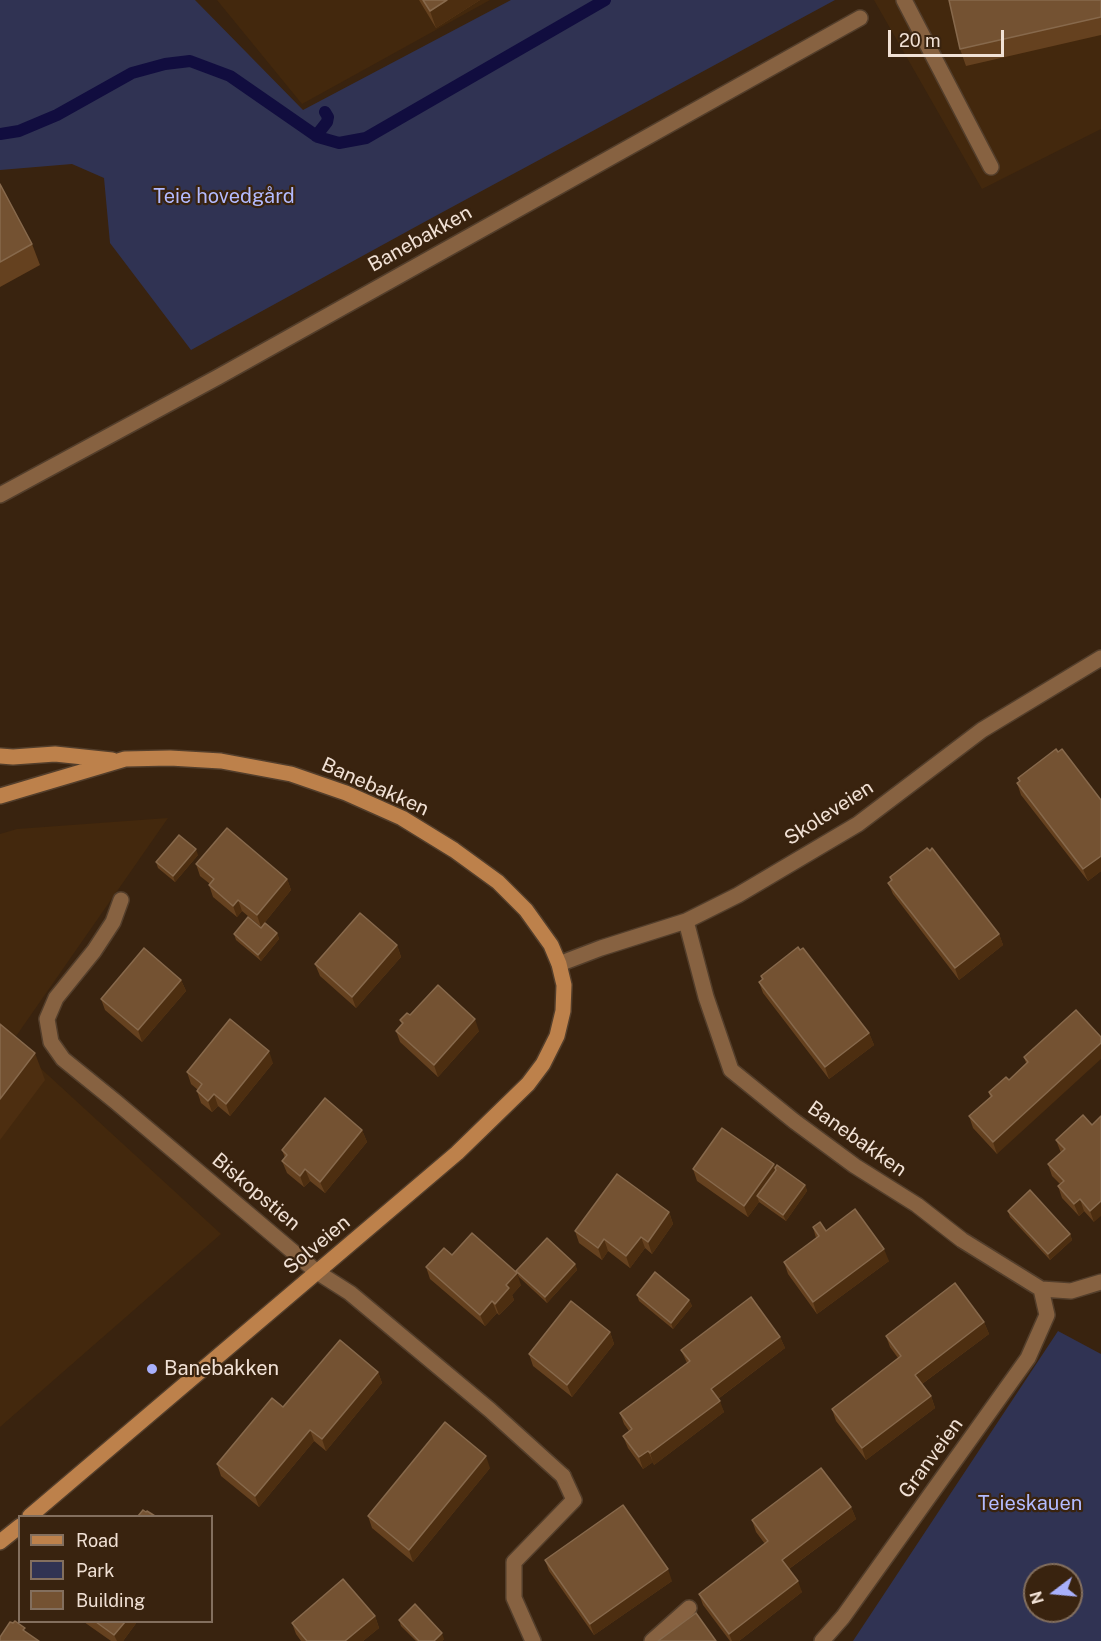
<!DOCTYPE html>
<html>
<head>
<meta charset="utf-8">
<style>
  body { margin:0 }
  #map { position:relative; width:1101px; height:1641px; overflow:hidden; background:#39230f; font-family:"Public Sans",sans-serif }
  canvas { display:block }
  .legend { position:absolute; left:18px; top:1515px; width:195px; height:108px; box-sizing:border-box; background:#39230f; border:2px solid #836f5e; margin:0; padding:8px 10px; list-style:none; font-size:18px; color:#f1e1d5 }
  .legend li { display:flex; align-items:center; gap:12px; height:30px }
  .legend b { width:30px; border:2px solid #836f5e }
  .north { position:absolute; left:1023px; top:1563px; width:60px; height:60px; box-sizing:border-box; background:#39230f; border:2px solid #836f5e; border-radius:50%; rotate:254deg; font-size:16px; font-weight:700; line-height:24px; text-align:center; color:#f1e1d5 }
  .north::after { content:''; display:block; margin:auto; width:21px; height:27px; background:#a8b0fc; clip-path:polygon(50% 0,100% 100%,50% 72%,0 100%) }
  .scale { position:absolute; left:888px; top:30px; width:116px; height:27px; box-sizing:border-box; border:3px solid #f1e1d5; border-top:0; padding-left:8px; font-size:18px; line-height:21px; white-space:nowrap; color:#f1e1d5; -webkit-text-stroke:4px #39230f; paint-order:stroke }
</style>
</head>
<body>
<div id="map">
<canvas width="1101" height="1641"></canvas>
<ul class="legend">
<li><b style="height:8px;background:#bd814b"></b>Road</li>
<li><b style="height:16px;background:#303353"></b>Park</li>
<li><b style="height:16px;background:#745232"></b>Building</li>
</ul>
<div class="north">N</div>
<div class="scale">20 m</div>
</div>
<script>
const ctx = document.querySelector('canvas').getContext('2d');
ctx.lineJoin = 'round';
function paint(path, color) { ctx.fillStyle = color; ctx.fill(path, 'evenodd'); }
const poly = rows => new Path2D(rows.map(r => 'M' + r).join(''));
function strokePath(path, color, width, dash) { ctx.strokeStyle = color; ctx.lineWidth = width; ctx.lineCap = dash ? 'butt' : 'round'; ctx.setLineDash(dash || []); ctx.stroke(path); }
function label(font, color, halo, rows, align = 'center') {
  ctx.font = font + ' "Public Sans",sans-serif'; ctx.lineWidth = 4.5; ctx.setLineDash([]); ctx.textBaseline = 'middle'; ctx.strokeStyle = halo; ctx.fillStyle = color; for (const [text, x, y, turn = 0] of rows) {
    ctx.save(); ctx.translate(x, y); ctx.rotate((+turn || 0) * Math.PI / 180); ctx.textAlign = isNaN(turn) ? turn : align; if (halo) ctx.strokeText(text, 0, 0); ctx.fillText(text, 0, 0); ctx.restore();
  }
}
paint(poly([
  [217,0,490,0,302,104],
  [874,0,1101,0,1101,129,982,189],
  [168,818,12,1042,221,1234,0,1427,0,834,17,829]
]), '#43280d');
paint(poly([
  [0,0,195,0,303,110,511,0,835,0,428,220,191,350,110,243,104,178,72,164,0,170],
  [1058,1331,1101,1354,1101,1641,853,1641],
  [1035,1575,1071,1575,1071,1611,1035,1611]
]), '#303353');
strokePath(poly([
  [0,134,19,131,57,115,132,73,165,64,190,61,230,76,318,137,339,143,366,138,605,0],
  [316,136,327,122,328,117,325,112]
]), '#110d3f', 12);
const service = poly([
  [904,0,991,167],
  [533,1641,514,1598,514,1562,574,1500,563,1476],
  [652,1641,689,1608]
]);
const minor = poly([
  [0,495,218,377,860,18],
  [121,900,113,922,94,951,56,998,47,1019,51,1042,63,1059,116,1102,317,1272,350,1293,490,1410,563,1476],
  [686,921,706,997,731,1070,794,1121,855,1166,917,1205,962,1240,1041,1289,1071,1291,1101,1282],
  [559,964,601,948,686,921,738,895,858,824,982,730,1101,658],
  [822,1641,843,1617,1028,1358,1047,1315,1041,1289]
]);
const secondary = poly([
  [0,756,13,757,55,754,112,760],
  [0,796,125,759,170,758,221,761,291,774,346,793,402,818,454,850,498,882,526,910,551,945,559,964,564,985,563,1011,557,1036,543,1064,528,1084,457,1153,30,1516],
  [0,1542,20,1526]
]);
strokePath(service, '#533e2b', 18);
strokePath(minor, '#533e2b', 18);
strokePath(secondary, '#533e2b', 18);
strokePath(service, '#876241', 15);
strokePath(minor, '#876241', 15);
strokePath(secondary, '#bd814b', 15);
paint(poly([
  [419,0,480,0,436,28],
  [1101,0,1101,35,966,66,960,49],
  [0,184,32,244,40,265,0,287],
  [1018,778,1101,800,1101,871,1088,881,1021,795,1017,783,1020,781],
  [198,855,175,882,158,868,156,862],
  [196,864,287,879,291,890,261,927,242,911,237,917,213,897,209,885,210,884,200,876],
  [890,877,999,934,1003,945,959,980,893,894,888,883,891,881],
  [277,933,279,939,261,961,236,940,234,934],
  [397,945,401,957,356,1008,320,976,315,964],
  [761,976,869,1033,874,1045,829,1079,763,993,759,982,762,980],
  [181,980,186,991,142,1042,105,1010,101,999],
  [1076,1010,997,1154,973,1128,969,1116,990,1097,989,1092,1009,1080,1026,1063,1024,1057],
  [410,1015,479,1031,438,1077,400,1042,396,1031,402,1024,400,1020],
  [273,1063,230,1116,218,1106,212,1112,201,1103,197,1091,198,1090,191,1084,187,1072],
  [1083,1115,1094,1222,1084,1211,1079,1216,1062,1198,1058,1186,1060,1184,1052,1176,1048,1164,1061,1153,1056,1140],
  [362,1130,367,1142,325,1193,310,1181,304,1187,287,1173,282,1161,285,1158,282,1150],
  [774,1164,775,1168,805,1185,807,1191,786,1221,759,1202,748,1217,697,1181,693,1169],
  [1008,1211,1070,1234,1072,1240,1050,1260,1010,1217],
  [669,1212,673,1224,652,1254,645,1248,630,1268,608,1251,602,1260,579,1243,575,1231],
  [813,1227,826,1231,889,1261,817,1314,788,1274,784,1262,816,1238],
  [452,1255,521,1285,512,1295,514,1300,499,1315,497,1313,485,1326,430,1279,426,1267],
  [575,1264,577,1270,547,1303,519,1277,516,1271],
  [637,1295,689,1300,692,1306,673,1329,639,1301],
  [984,1322,989,1334,922,1384,931,1396,935,1408,866,1460,836,1421,832,1409,898,1358,890,1347,886,1336],
  [610,1332,614,1344,572,1397,533,1366,529,1354],
  [780,1337,785,1348,718,1399,724,1412,654,1465,653,1462,643,1469,628,1448,623,1436,629,1431,624,1424,620,1413,687,1363,681,1350],
  [378,1372,382,1383,326,1451,314,1441,259,1507,221,1476,217,1464,283,1407],
  [490,1468,413,1562,372,1528,368,1516],
  [851,1507,856,1519,789,1569,802,1592,739,1641,730,1641,703,1605,699,1594,765,1544,756,1532,752,1520],
  [545,1560,672,1581,594,1635,549,1571],
  [375,1616,379,1628,363,1641,301,1641,296,1634,292,1623],
  [399,1620,444,1639,442,1641,416,1641,401,1626],
  [84,1622,137,1622,123,1641,111,1641]
]), '#65411f');
paint(poly([
  [447,0,480,0,436,28,430,11],
  [196,849,198,855,175,882,173,876],
  [1101,856,1101,871,1088,881,1083,869],
  [287,879,291,890,261,927,257,915],
  [238,900,242,911,237,917,233,906],
  [277,933,279,939,261,961,258,955],
  [999,934,1003,945,959,980,955,968],
  [397,945,401,957,356,1008,352,997],
  [181,980,186,991,142,1042,138,1030],
  [475,1019,479,1031,438,1077,434,1065],
  [869,1033,874,1045,829,1079,825,1067],
  [1101,1043,1101,1059,997,1154,993,1142],
  [269,1051,273,1063,230,1116,226,1104],
  [35,1053,45,1080,0,1140,0,1099],
  [214,1094,218,1106,212,1112,208,1101],
  [362,1130,367,1142,325,1193,320,1182],
  [774,1164,778,1176,757,1196,759,1202,748,1217,744,1206],
  [305,1169,310,1181,304,1187,300,1176],
  [805,1185,807,1191,786,1221,783,1215],
  [1080,1199,1084,1211,1079,1216,1074,1204],
  [1101,1201,1101,1216,1094,1222,1090,1211],
  [669,1212,673,1224,652,1254,648,1242],
  [1070,1234,1072,1240,1050,1260,1048,1254],
  [641,1237,645,1248,630,1268,626,1256],
  [604,1239,608,1251,602,1260,598,1248],
  [884,1249,889,1261,817,1314,813,1302],
  [575,1264,577,1270,547,1303,545,1297],
  [517,1273,521,1285,512,1295,514,1300,499,1315,495,1304,506,1285],
  [689,1300,692,1306,673,1329,671,1323],
  [492,1301,497,1313,485,1326,480,1315],
  [984,1322,989,1334,919,1386,915,1375],
  [610,1332,614,1344,572,1397,567,1385],
  [780,1337,785,1348,715,1401,711,1389],
  [378,1372,382,1383,326,1451,322,1439],
  [931,1396,935,1408,866,1460,862,1448],
  [720,1401,724,1412,654,1465,650,1453],
  [310,1430,314,1441,259,1507,255,1496],
  [648,1451,653,1462,643,1469,639,1457],
  [486,1456,490,1468,413,1562,409,1550],
  [851,1507,856,1519,786,1571,782,1560],
  [668,1569,672,1581,594,1635,590,1624],
  [798,1581,802,1592,739,1641,732,1641,729,1634],
  [375,1616,379,1628,363,1641,345,1641],
  [125,1622,137,1622,123,1641,117,1641,114,1635],
  [442,1633,444,1639,442,1641,434,1641]
]), '#4d2e10');
const building = poly([
  [423,0,447,0,430,11,423,0],
  [949,0,1101,0,1101,17,960,49,949,0],
  [0,184,32,244,0,262,0,184],
  [1056,749,1058,752,1062,749,1101,800,1101,856,1083,869,1017,783,1020,781,1018,778,1056,749],
  [227,828,287,879,257,915,238,900,233,906,209,885,214,879,196,864,227,828],
  [179,835,196,849,173,876,156,862,179,835],
  [927,848,930,851,932,848,999,934,955,968,888,883,892,880,890,877,927,848],
  [360,913,397,945,352,997,315,964,360,913],
  [248,917,261,928,265,923,277,933,258,955,234,934,248,917],
  [798,947,800,950,803,948,869,1033,825,1067,759,982,763,979,761,976,798,947],
  [144,948,181,980,138,1030,101,999,144,948],
  [438,985,475,1019,434,1065,396,1031,403,1023,400,1020,407,1013,410,1015,438,985],
  [1076,1010,1101,1037,1101,1043,993,1142,969,1116,992,1096,989,1092,1006,1077,1009,1080,1028,1062,1024,1057,1076,1010],
  [230,1019,269,1051,226,1104,214,1094,208,1101,197,1091,202,1084,187,1072,230,1019],
  [0,1024,35,1053,0,1099,0,1024],
  [325,1098,362,1130,320,1182,305,1169,300,1176,282,1161,287,1155,282,1150,325,1098],
  [1083,1115,1092,1125,1101,1116,1101,1201,1090,1211,1080,1199,1074,1204,1058,1186,1064,1181,1048,1164,1065,1149,1056,1140,1083,1115],
  [722,1128,774,1164,744,1206,693,1169,722,1128],
  [777,1165,805,1185,783,1215,757,1196,776,1170,775,1168,777,1165],
  [617,1174,669,1212,648,1242,641,1237,626,1256,604,1239,598,1248,575,1231,617,1174],
  [1030,1190,1070,1234,1048,1254,1008,1211,1030,1190],
  [855,1209,884,1249,813,1302,784,1262,819,1236,813,1227,820,1222,826,1231,855,1209],
  [472,1233,517,1273,506,1285,509,1288,495,1304,492,1301,480,1315,426,1267,444,1248,452,1255,472,1233],
  [547,1238,575,1264,545,1297,516,1271,547,1238],
  [655,1272,689,1300,671,1323,637,1295,655,1272],
  [955,1283,984,1322,915,1375,931,1396,862,1448,832,1409,901,1356,886,1336,955,1283],
  [751,1297,780,1337,711,1389,720,1401,650,1453,648,1451,639,1457,623,1436,632,1429,620,1413,690,1361,681,1350,751,1297],
  [571,1301,610,1332,567,1385,529,1354,571,1301],
  [340,1340,378,1372,322,1439,310,1430,255,1496,217,1464,272,1398,283,1407,340,1340],
  [445,1422,486,1456,409,1550,368,1516,445,1422],
  [821,1468,851,1507,782,1560,798,1581,729,1634,699,1594,768,1541,752,1520,821,1468],
  [623,1505,668,1569,590,1624,545,1560,623,1505],
  [143,1510,146,1512,147,1511,155,1516,138,1516,143,1510],
  [343,1579,375,1616,345,1641,307,1641,292,1623,343,1579],
  [415,1604,442,1633,434,1641,419,1641,399,1620,415,1604],
  [696,1613,716,1641,658,1641,696,1613],
  [15,1621,25,1628,23,1630,39,1641,0,1641,0,1637,10,1622,13,1623,15,1621],
  [96,1622,125,1622,114,1635,96,1622]
]);
paint(building, '#745232');
strokePath(building, '#87694c', 1.5);
for (const [x, y, r, color] of [
  [152,1369,6,"#a8b0fc"]
]) { const dot = new Path2D(); dot.arc(x, y, r, 0, 2 * Math.PI); ctx.fillStyle = color; ctx.fill(dot); strokePath(dot, '#39230f', 2); }
label('20px', '#b3bbff', '#39230f', [
  ["Teie hovedgård",224,197],
  ["Teieskauen",1030,1504]
]);
label('20px', '#f1e1d5', '#39230f', [
  ["Banebakken",420,239,-29],
  ["Banebakken",375,787,24],
  ["Skoleveien",829,813,-33],
  ["Banebakken",857,1139,35],
  ["Biskopstien",256,1192,40],
  ["Solveien",317,1245,-40],
  ["Granveien",931,1458,-54]
]);
label('20px', '#f1e1d5', '#39230f', [
  ["Banebakken",164,1369]
], 'left');
</script>
</body>
</html>
